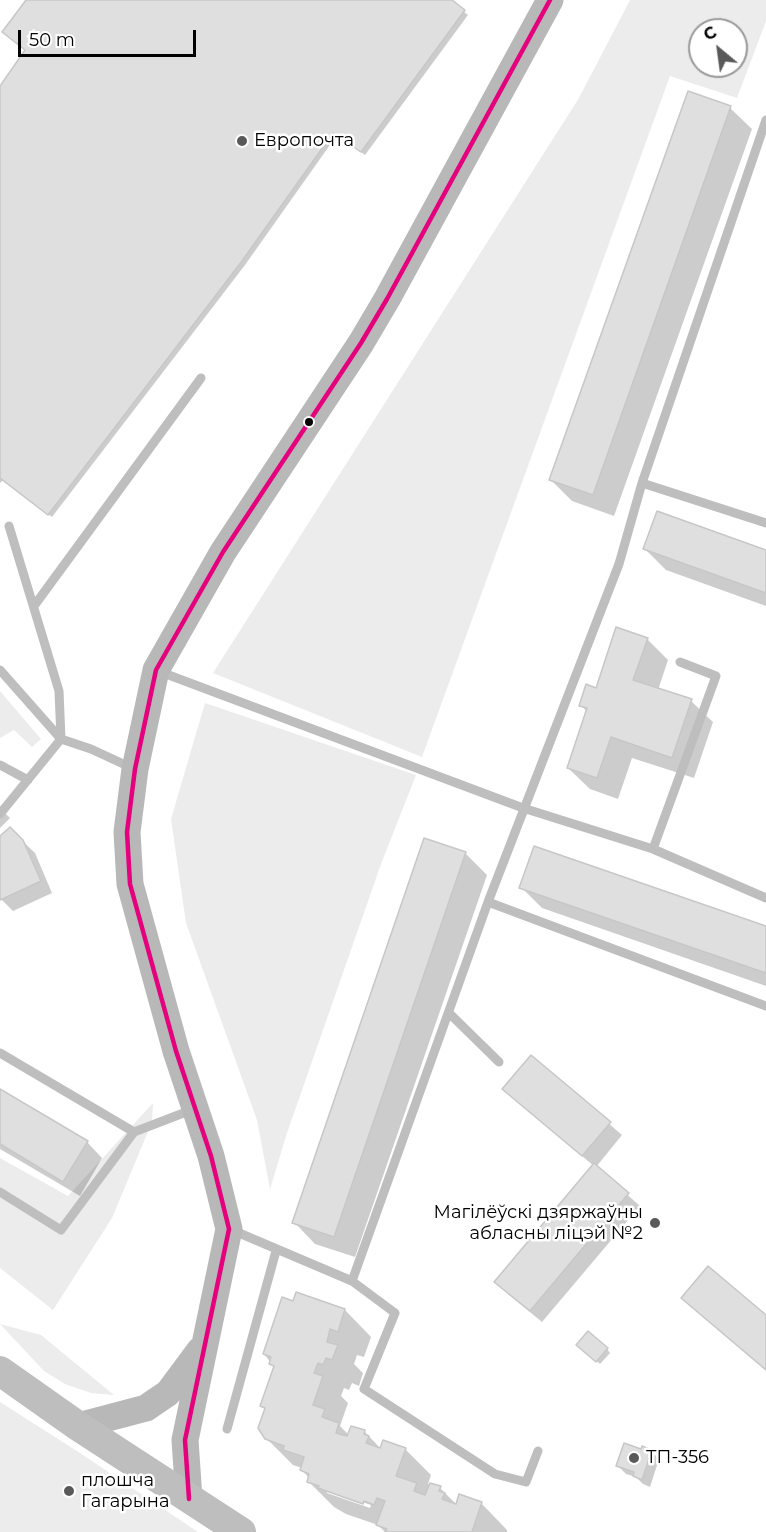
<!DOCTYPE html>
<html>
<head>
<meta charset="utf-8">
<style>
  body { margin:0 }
  #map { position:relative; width:766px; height:1532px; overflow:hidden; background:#fff; font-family:Montserrat,sans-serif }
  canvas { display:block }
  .north { position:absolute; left:688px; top:18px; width:60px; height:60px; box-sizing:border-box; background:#fff; border:2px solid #999; border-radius:50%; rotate:331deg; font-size:16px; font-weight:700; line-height:24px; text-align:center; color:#000 }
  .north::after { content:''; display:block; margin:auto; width:21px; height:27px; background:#595959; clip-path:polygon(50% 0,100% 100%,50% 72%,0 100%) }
  .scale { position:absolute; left:18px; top:30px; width:178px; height:27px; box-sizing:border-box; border:3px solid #000; border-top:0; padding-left:8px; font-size:18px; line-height:21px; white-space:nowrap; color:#000; -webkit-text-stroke:4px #fff; paint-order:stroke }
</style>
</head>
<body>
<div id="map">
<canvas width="766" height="1532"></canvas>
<div class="north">С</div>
<div class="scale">50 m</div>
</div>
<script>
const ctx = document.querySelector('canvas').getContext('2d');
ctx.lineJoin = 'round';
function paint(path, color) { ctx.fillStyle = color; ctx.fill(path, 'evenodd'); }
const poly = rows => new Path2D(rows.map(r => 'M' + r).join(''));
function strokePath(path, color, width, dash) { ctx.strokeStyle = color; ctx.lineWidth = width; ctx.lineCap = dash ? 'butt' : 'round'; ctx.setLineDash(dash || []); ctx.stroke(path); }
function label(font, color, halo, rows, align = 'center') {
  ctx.font = font + ' Montserrat,sans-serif'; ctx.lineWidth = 5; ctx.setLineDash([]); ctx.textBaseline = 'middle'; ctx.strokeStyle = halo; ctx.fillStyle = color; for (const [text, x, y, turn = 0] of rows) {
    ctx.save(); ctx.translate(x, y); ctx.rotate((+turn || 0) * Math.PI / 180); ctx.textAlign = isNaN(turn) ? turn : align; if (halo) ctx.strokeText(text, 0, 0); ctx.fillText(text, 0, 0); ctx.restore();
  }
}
paint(poly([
  [630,0,766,0,766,21,737,98,670,76,422,757,213,673,579,98],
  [700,30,736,30,736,66,700,66],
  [0,691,41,739,32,747,14,730,0,738],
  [205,703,416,775,381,864,287,1133,270,1189,257,1120,186,923,171,819],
  [153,1103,152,1122,112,1218,53,1310,0,1268,0,1158,68,1196],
  [0,1324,41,1335,114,1395,91,1393,65,1384,44,1371],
  [0,1402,80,1453,198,1532,0,1532]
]), '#ececec');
paint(poly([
  [27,0,449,0,468,15,365,155,337,135,245,265,52,517,3,480,0,483,0,89,27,50],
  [730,108,752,129,614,516,572,501,551,480],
  [645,549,766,551,766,606,666,570],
  [647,639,668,660,658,690,691,701,713,722,694,778,632,758,618,799,590,789,568,768,587,712,581,705],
  [0,808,10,818,0,828],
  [10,829,35,853,52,893,13,911,0,898,0,838],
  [465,853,487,875,355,1257,315,1244,294,1222],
  [521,887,766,927,766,986,542,908],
  [531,1057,622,1135,596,1167,640,1206,542,1322,508,1294,594,1166,516,1101],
  [0,1091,87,1142,102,1158,80,1196,0,1149],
  [683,1298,766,1317,766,1370,695,1310],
  [294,1302,345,1310,371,1337,364,1357,357,1355,354,1364,363,1373,359,1386,352,1383,349,1390,344,1388,341,1396,348,1403,340,1426,349,1435,352,1428,365,1432,381,1449,405,1449,431,1475,428,1484,440,1488,457,1505,481,1503,507,1530,507,1532,385,1532,378,1525,346,1514,334,1507,308,1481,309,1478,302,1470,302,1468,293,1465,266,1438,266,1410,262,1406,275,1368,264,1354],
  [327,1490,371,1505,370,1508,327,1493],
  [582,1348,607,1349,610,1353,600,1364],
  [642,1451,651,1451,659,1459,650,1487,643,1484,636,1477,626,1474,618,1466]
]), '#0003');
const building = poly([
  [26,0,452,0,465,10,361,152,333,133,242,261,48,515,0,478,0,86,25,50,2,32,26,0],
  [688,91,731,106,593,495,549,480,688,91],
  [657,511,766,550,766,593,643,549,657,511],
  [616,627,648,638,633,680,692,699,672,758,611,737,597,778,567,768,587,708,579,706,586,684,596,688,616,627],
  [10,827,23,840,41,881,0,900,0,836,10,827],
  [424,838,466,852,334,1237,292,1223,424,838],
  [534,846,766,926,766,973,519,888,534,846],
  [531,1055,611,1122,582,1156,502,1089,531,1055],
  [0,1089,88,1141,63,1182,0,1144,0,1089],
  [594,1163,629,1193,530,1311,494,1282,594,1163],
  [708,1266,766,1315,766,1370,681,1298,708,1266],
  [296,1292,345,1309,338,1332,330,1329,327,1342,338,1345,332,1360,326,1358,323,1365,318,1363,314,1373,323,1376,313,1405,325,1409,322,1417,339,1423,336,1433,347,1436,351,1426,365,1430,364,1434,369,1436,366,1443,380,1448,383,1440,406,1448,396,1476,417,1483,414,1491,425,1495,430,1483,441,1486,439,1491,445,1493,442,1499,456,1504,459,1494,482,1502,472,1532,385,1532,387,1529,376,1525,385,1501,377,1498,374,1505,364,1501,363,1504,318,1488,319,1486,307,1482,309,1474,300,1470,304,1457,283,1450,284,1446,265,1439,258,1428,265,1408,260,1406,274,1366,269,1364,271,1357,263,1354,282,1297,293,1301,296,1292],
  [588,1331,608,1348,596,1362,576,1345,588,1331],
  [624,1443,641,1449,642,1446,652,1450,642,1480,633,1476,634,1472,616,1466,624,1443]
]);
paint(building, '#dfdfdf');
strokePath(building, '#c7c7c7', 1.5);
strokePath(poly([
  [642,483,766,523],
  [34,606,201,378],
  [0,670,61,739,91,749,132,768],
  [158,671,523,808,653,849,766,898],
  [0,765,28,780],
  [0,814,61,739,59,691,9,526],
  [653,849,716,676,680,662],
  [488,902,766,1006],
  [449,1013,499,1062],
  [0,1053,134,1132],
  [0,1192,61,1230,134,1132,194,1109],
  [232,1230,352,1281,488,902,619,564,642,483,766,120],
  [352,1281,395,1313,364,1389,495,1474,526,1482,538,1451],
  [227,1429,276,1251]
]), '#bebebe', 9);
strokePath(poly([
  [78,1426,146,1408,168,1393,200,1350],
  [189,1499,185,1440,229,1229,211,1156,176,1051,130,884,127,832,135,769,156,670,223,552,361,343,387,299,550,0]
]), '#b8b8b8', 27);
strokePath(poly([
  [0,1371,78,1426,241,1532]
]), '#bebebe', 30);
strokePath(poly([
  [189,1499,185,1440,229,1229,211,1156,176,1051,130,884,127,832,135,769,156,670,223,552,361,343,387,299,550,0]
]), '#e5007d', 4.5);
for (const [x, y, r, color] of [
  [242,141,6,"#595959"],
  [309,422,5,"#000"],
  [655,1223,6,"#595959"],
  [634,1458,6,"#595959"],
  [69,1491,6,"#595959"]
]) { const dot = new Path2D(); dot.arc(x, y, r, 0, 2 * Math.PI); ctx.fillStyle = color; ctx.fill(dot); strokePath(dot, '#fff', 2); }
label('18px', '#000', '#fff', [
  ["Европочта",254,141],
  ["Магілёўскі дзяржаўны",643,1213,"right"],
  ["абласны ліцэй №2",643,1234,"right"],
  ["ТП-356",646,1458],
  ["плошча",81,1481],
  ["Гагарына",81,1502]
], 'left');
</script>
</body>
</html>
